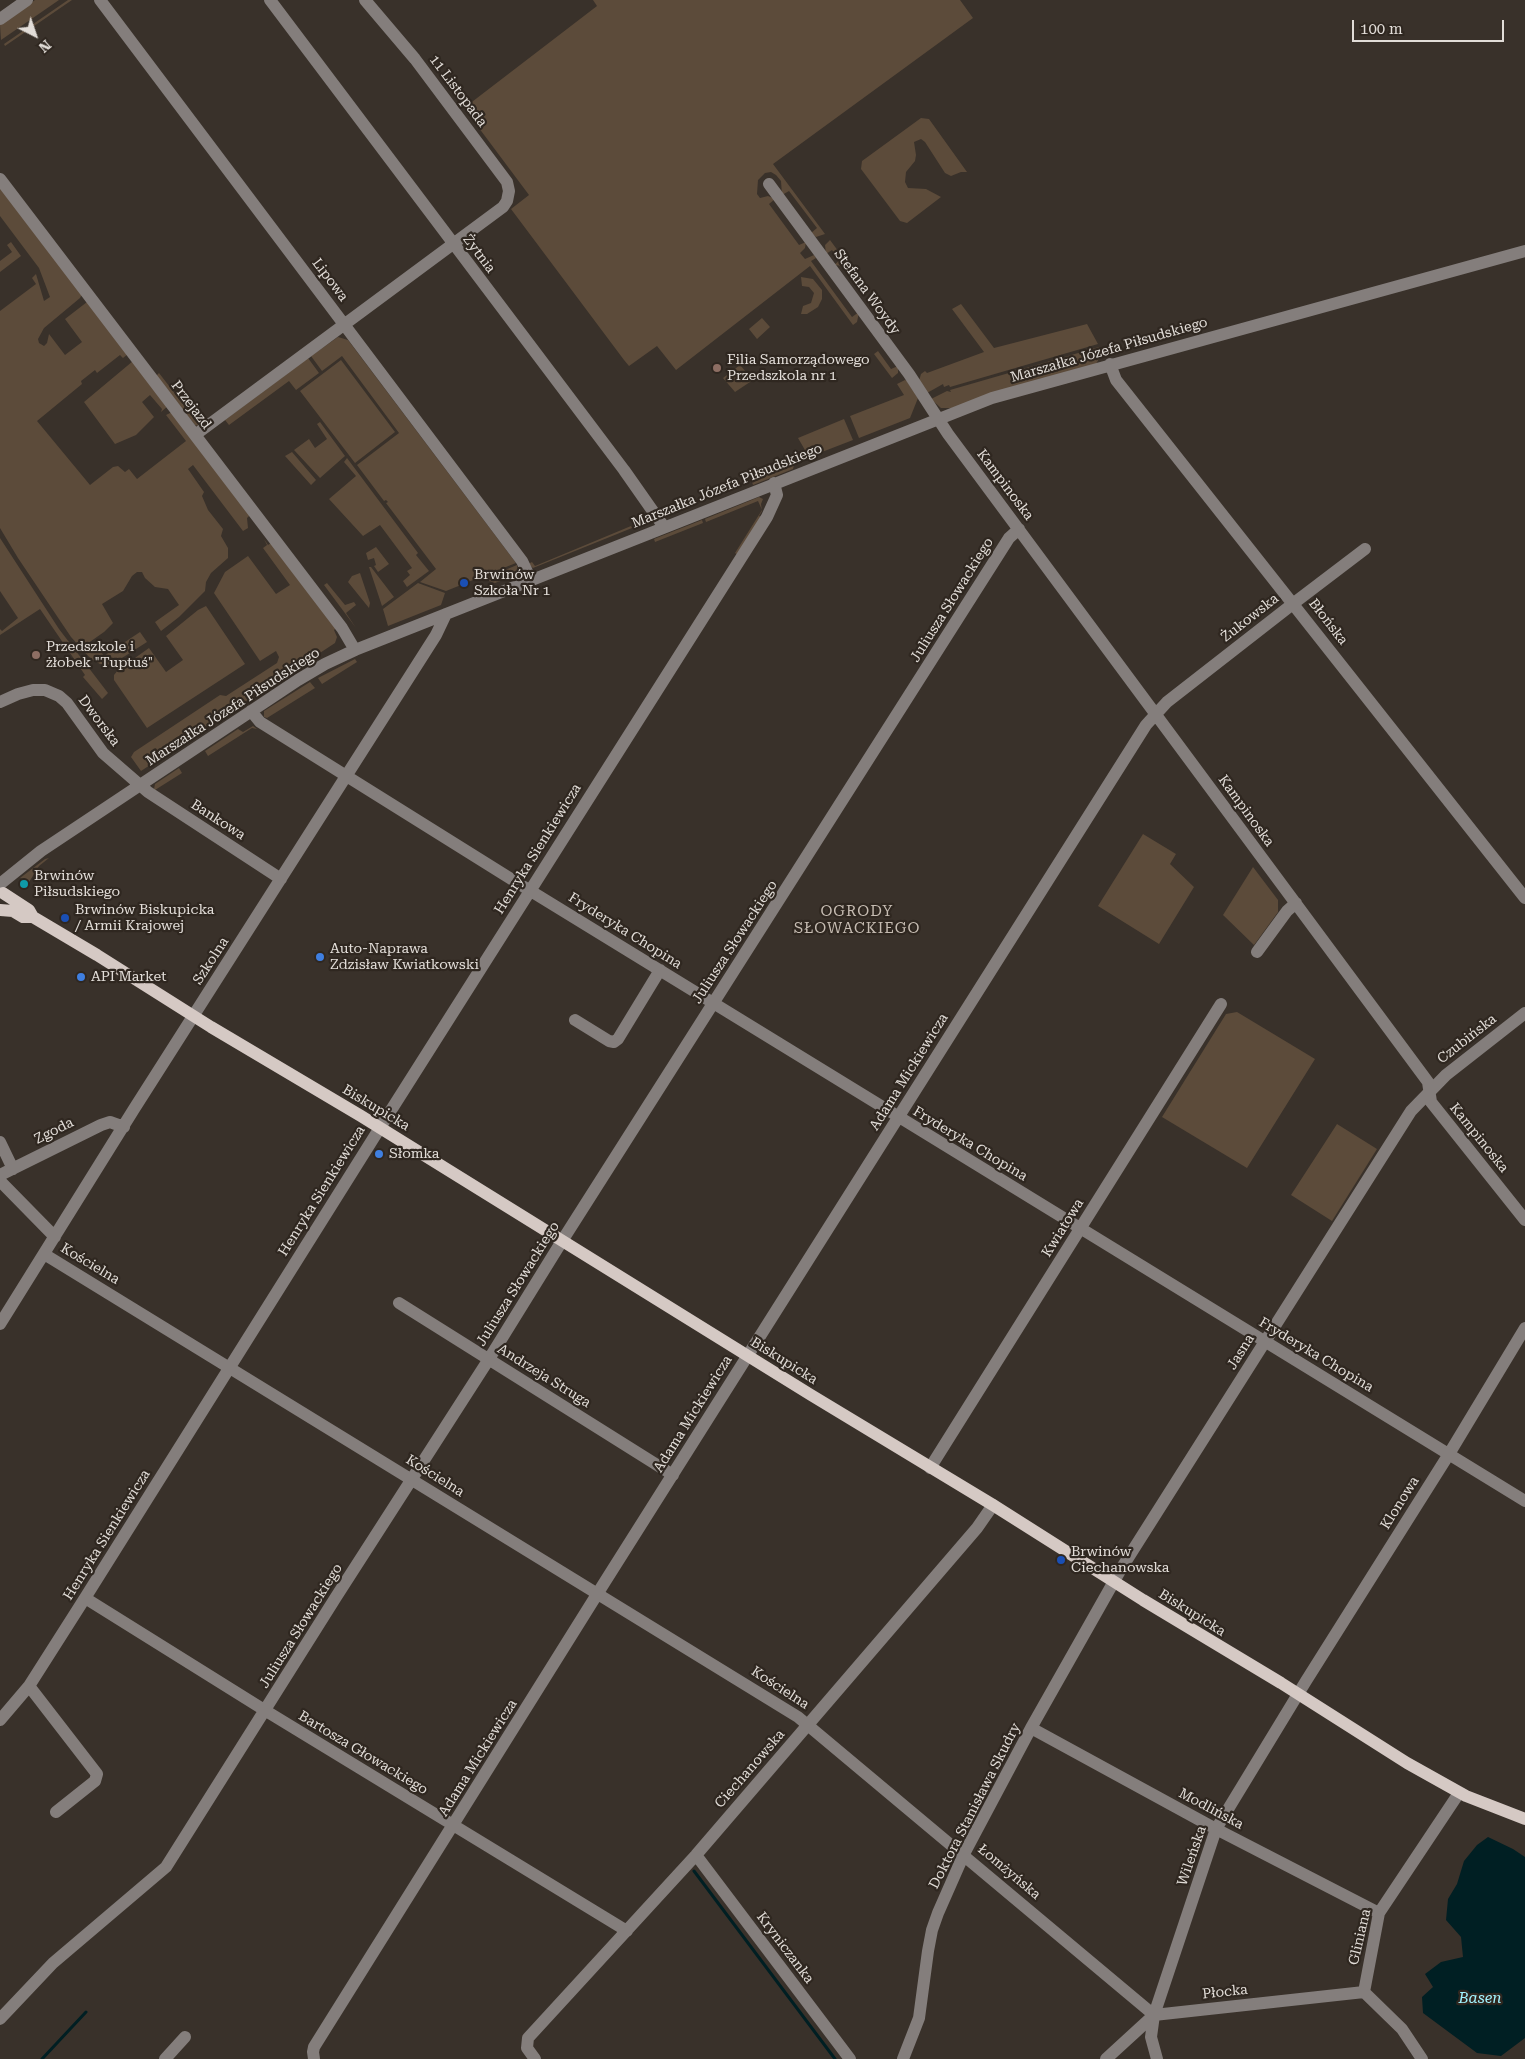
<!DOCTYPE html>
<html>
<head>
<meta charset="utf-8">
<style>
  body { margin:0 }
  #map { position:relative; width:1525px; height:2059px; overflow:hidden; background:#39312a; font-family:"Roboto Serif",serif }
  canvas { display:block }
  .north { position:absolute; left:10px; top:10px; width:50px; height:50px; -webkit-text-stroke:4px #2f2720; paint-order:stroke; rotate:139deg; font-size:14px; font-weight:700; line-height:20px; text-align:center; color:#e2ddd8 }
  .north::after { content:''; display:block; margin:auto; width:18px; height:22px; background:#e2ddd8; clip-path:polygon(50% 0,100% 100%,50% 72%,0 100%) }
  .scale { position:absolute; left:1352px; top:20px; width:152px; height:22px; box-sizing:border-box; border:2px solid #e2ddd8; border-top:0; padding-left:6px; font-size:15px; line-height:18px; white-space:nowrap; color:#e2ddd8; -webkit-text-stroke:4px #2f2720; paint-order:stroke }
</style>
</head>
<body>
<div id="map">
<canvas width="1525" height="2059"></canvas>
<div class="north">N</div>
<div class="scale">100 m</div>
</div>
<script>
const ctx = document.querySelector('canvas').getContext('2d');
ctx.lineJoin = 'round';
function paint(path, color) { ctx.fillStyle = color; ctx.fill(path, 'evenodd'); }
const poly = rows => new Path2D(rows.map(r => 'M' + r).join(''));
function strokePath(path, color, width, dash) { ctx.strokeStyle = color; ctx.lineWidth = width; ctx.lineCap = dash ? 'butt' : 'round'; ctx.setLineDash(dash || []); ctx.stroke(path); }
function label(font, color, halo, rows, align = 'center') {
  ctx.font = font + ' "Roboto Serif",serif'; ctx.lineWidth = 4.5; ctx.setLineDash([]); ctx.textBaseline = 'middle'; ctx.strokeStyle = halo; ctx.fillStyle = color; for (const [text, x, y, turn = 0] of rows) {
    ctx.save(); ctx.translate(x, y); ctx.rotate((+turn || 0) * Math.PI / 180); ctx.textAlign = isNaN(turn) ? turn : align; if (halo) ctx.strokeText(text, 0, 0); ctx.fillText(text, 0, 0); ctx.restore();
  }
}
paint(poly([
  [35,0,59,0,1,40,0,25],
  [68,0,72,0,5,46,4,44],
  [593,0,960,0,973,18,773,164,825,234,816,237,811,233,817,228,789,191,782,195,781,181,776,175,771,172,765,173,758,180,757,194,760,198,768,196,775,199,769,204,799,245,806,242,805,248,800,253,805,259,814,255,816,258,811,261,852,317,859,312,857,322,853,325,810,266,676,370,657,346,629,366,624,360,511,209,529,195,464,108,597,6],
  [921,118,929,119,967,172,961,172,951,176,945,173,925,142,921,139,914,142,916,155,915,161,906,172,905,182,908,188,926,189,941,197,907,223,900,221,861,169,862,161],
  [0,186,82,294,80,298,44,328,38,339,39,343,44,346,47,343,49,334,65,355,82,342,65,319,87,302,128,354,123,358,120,355,97,373,95,370,81,381,82,384,37,421,90,485,113,467,118,466,125,472,129,469,137,479,186,441,166,415,172,412,250,515,247,518,248,528,243,531,193,465,188,469,204,492,202,496,208,510,223,529,221,536,228,548,228,558,211,573,206,582,205,591,179,617,161,631,155,622,179,605,168,589,155,587,145,578,142,572,137,572,132,576,123,591,102,604,113,623,104,632,84,646,86,649,95,643,104,656,140,632,147,642,111,665,100,664,91,659,71,637,18,558,0,528,0,311,36,284,32,278,36,274,44,301,50,297,39,268,0,216],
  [830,240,847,263,843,266,834,265,840,260,832,250,826,254,825,245],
  [11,242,21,256,0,272,0,261,12,252,7,245],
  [801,277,813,279,822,290,822,299,818,307,807,314,801,314,803,306,811,303,814,293,809,287,802,286],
  [961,304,994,348,1087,324,1098,344,950,387,949,385,944,387,943,384,927,393,919,381,921,374,925,371,927,373,984,352,952,309],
  [762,318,770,327,757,339,749,329],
  [338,337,348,340,516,563,468,582,466,578,459,581,461,585,446,591,420,582,436,569,386,503,388,502,386,500,384,501,357,465,399,433,342,356,322,371,311,356],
  [1099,347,1102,353,1096,364,952,408,941,408,931,399,947,391,951,392,950,390],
  [878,351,891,369,898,366,898,373,892,378,874,354],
  [308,358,319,373,296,390,289,381,229,425,225,420],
  [341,360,395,432,355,463,300,391],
  [133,361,168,406,161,412,162,409,150,395,142,402,154,417,136,435,115,444,84,402],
  [740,365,753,380,735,392,723,378],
  [159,373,200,426,195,425,156,376],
  [905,380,907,381,918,398,910,418,859,438,850,416,904,395,897,384],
  [844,419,853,440,809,457,798,438],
  [320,422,345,456,320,478,294,450,309,439,315,448,327,439,317,424],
  [292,452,316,480,311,485,285,456],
  [347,458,418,553,416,555,429,571,407,587,403,581,410,575,407,571,412,568,380,525,363,536,329,499,356,476,344,462],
  [795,460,793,469,753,485,751,479],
  [759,497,763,499,761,504,762,511,759,516,762,517,738,555,735,553,762,510,758,501,706,522,705,519],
  [702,520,703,523,655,542,654,539],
  [631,526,632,528,533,568,528,564,532,562,535,566],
  [0,538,59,629,108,693,102,699,83,677,85,675,40,609,0,635,0,629,2,631,18,618,0,591],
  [264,539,268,545,271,543,336,628,334,630,337,637,335,643,141,771,131,757,134,752,220,695,226,696,277,663,279,657,276,651,260,661,214,593,225,572,248,556,276,594,290,585,263,548,267,545],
  [376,547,389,564,378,572,374,566,376,565,374,558,368,560,366,553],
  [517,565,518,572,513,576,495,583,489,581,488,577],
  [369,567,371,567,394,597,382,606],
  [360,573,370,603,369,608,348,582,352,576],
  [327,583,345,605,354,602,356,605,346,613,356,628,324,585],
  [418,583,445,593,441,605,388,626,383,609],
  [206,606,245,664,147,728,114,680,114,675,118,670,149,648,166,672,183,660,166,636,198,610],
  [355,659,357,662,322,684,318,678],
  [310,682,315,688,267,718,264,717,264,711],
  [253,726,257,729,252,728,208,756,205,751,238,729,243,732],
  [179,768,182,773,155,790,154,789,155,784],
  [1143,834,1176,854,1170,864,1194,887,1159,944,1098,906],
  [49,858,39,866,26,887,26,879,20,878,45,859],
  [1253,867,1278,900,1278,912,1254,945,1223,915],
  [1237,1012,1315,1059,1247,1168,1162,1117,1226,1014],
  [1337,1124,1377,1149,1332,1221,1291,1195]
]), '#5c4b3a');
paint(poly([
  [1488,1837,1513,1849,1525,1857,1525,2038,1501,2056,1477,2053,1423,2013,1422,1997,1433,1987,1425,1974,1441,1962,1463,1957,1461,1937,1446,1920,1448,1899,1457,1884,1464,1861,1477,1845]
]), '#001f23');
strokePath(poly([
  [694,1871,835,2059],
  [42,2059,86,2012]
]), '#001f23', 3);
strokePath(poly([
  [100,0,522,561,531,580],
  [270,0,624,470,664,527],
  [0,19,27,0],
  [0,179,342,628,355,650],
  [769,184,909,374,948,434,1428,1082,1431,1102,1525,1220],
  [1110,364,1116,380,1525,898],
  [195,435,503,207,507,201,509,191,507,182,415,59,365,0],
  [0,702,18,694,33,690,45,690,59,696,67,703,103,753,148,792,281,879],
  [251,711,260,722,516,882,1525,1501],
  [0,884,41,851,298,680,325,664,355,650,992,398,1525,251],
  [1257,952,1287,911,1296,903],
  [575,1020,609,1041,614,1042,618,1039,660,970],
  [0,1142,13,1169],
  [0,1175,101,1125,110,1122,124,1127],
  [0,1181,55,1237],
  [44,1254,798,1717,1154,2015],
  [399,1303,673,1475],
  [0,1324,134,1109,436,635,446,614],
  [930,1468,1221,1004],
  [85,1598,266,1711,627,1931],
  [29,1686,97,1774,95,1781,56,1812],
  [0,1720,29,1686,85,1598,388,1115,767,517,777,495,774,483],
  [1031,1728,1216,1829,1379,1913],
  [696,1855,850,2059],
  [1364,1992,1379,1913,1459,1793],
  [1364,1992,1402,2029,1422,2059],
  [0,2019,53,1963,166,1867,336,1597,489,1359,562,1241,1009,538,1019,529],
  [165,2059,185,2037],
  [314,2059,313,2052,314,2047,606,1580,1146,725,1167,702,1294,603,1365,549],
  [535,2059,527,2048,528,2038,696,1855,977,1528,993,1505],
  [903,2059,919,2018,928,1951,932,1930,938,1913,964,1854,1031,1728,1121,1569,1411,1111,1446,1075,1525,1013],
  [1106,2059,1154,2015,1364,1992],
  [1157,2059,1151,2037,1154,2015,1216,1829,1306,1681,1449,1454,1525,1328]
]), '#847e7c', 12);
strokePath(poly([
  [3,893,29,910,33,917],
  [0,910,13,911,23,917,33,917,97,955,211,1027,361,1116,811,1395,993,1505,1143,1600,1281,1683,1407,1763,1466,1796,1525,1819]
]), '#d5c9c4', 12);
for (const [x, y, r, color] of [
  [717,368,5,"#8d6e63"],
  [464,583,5,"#1a4fb4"],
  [36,655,5,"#8d6e63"],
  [24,884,5,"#0f9aa8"],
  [65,918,5,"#1a4fb4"],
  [320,957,5,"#3f7fe0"],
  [81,977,5,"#3f7fe0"],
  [379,1154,5,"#3f7fe0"],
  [1061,1560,5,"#1a4fb4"]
]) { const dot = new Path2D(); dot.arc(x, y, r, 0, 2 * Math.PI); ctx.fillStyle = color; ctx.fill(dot); strokePath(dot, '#2f2720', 2); }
label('14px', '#e2ddd8', '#2f2720', [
  ["11 Listopada",458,91,53],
  ["Żytnia",479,254,53],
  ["Lipowa",330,280,53],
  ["Stefana Woydy",867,292,54],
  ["Marszałka Józefa Piłsudskiego",1109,350,-16],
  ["Przejazd",191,405,53],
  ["Kampinoska",1005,485,53],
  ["Marszałka Józefa Piłsudskiego",727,486,-22],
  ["Juliusza Słowackiego",952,600,-58],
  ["Żukowska",1250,618,-38],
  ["Błońska",1328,622,52],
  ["Marszałka Józefa Piłsudskiego",233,707,-33],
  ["Dworska",99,721,53],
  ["Kampinoska",1246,811,54],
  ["Bankowa",218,820,33],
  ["Henryka Sienkiewicza",538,849,-58],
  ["Fryderyka Chopina",625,931,32],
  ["Juliusza Słowackiego",735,942,-57],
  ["Szkolna",211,961,-57],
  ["Czubińska",1467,1039,-38],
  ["Adama Mickiewicza",909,1072,-58],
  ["Biskupicka",376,1108,31],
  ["Zgoda",54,1131,-27],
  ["Kampinoska",1479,1138,51],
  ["Fryderyka Chopina",970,1144,31],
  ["Henryka Sienkiewicza",322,1191,-58],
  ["Kwiatowa",1063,1228,-58],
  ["Kościelna",90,1264,31],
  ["Juliusza Słowackiego",518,1284,-58],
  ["Jasna",1241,1352,-58],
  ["Fryderyka Chopina",1316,1355,31],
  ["Biskupicka",784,1361,32],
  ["Andrzeja Struga",544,1376,32],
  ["Adama Mickiewicza",693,1414,-58],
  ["Kościelna",435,1476,32],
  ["Klonowa",1400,1503,-58],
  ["Henryka Sienkiewicza",107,1535,-58],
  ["Biskupicka",1192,1613,32],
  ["Juliusza Słowackiego",301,1626,-58],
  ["Kościelna",780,1688,33],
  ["Bartosza Głowackiego",363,1753,31],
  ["Adama Mickiewicza",478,1758,-58],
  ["Ciechanowska",750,1769,-49],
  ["Doktora Stanisława Skudry",975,1806,-63],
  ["Modlińska",1211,1809,28],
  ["Wileńska",1192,1856,-71],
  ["Łomżyńska",1009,1872,40],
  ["Gliniana",1360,1937,-77],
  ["Kryniczanka",785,1948,53],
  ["Płocka",1225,1992,-6]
]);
label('14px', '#e2ddd8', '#2f2720', [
  ["Filia Samorządowego",727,360],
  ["Przedszkola nr 1",727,376],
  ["Brwinów",474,575],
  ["Szkoła Nr 1",474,591],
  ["Przedszkole i",46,647],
  ["żłobek \"Tuptuś\"",46,663],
  ["Brwinów",34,876],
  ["Piłsudskiego",34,892],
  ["Brwinów Biskupicka",75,910],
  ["/ Armii Krajowej",75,926],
  ["Auto-Naprawa",330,949],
  ["Zdzisław Kwiatkowski",330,965],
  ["API Market",91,977],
  ["Słomka",389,1154],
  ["Brwinów",1071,1552],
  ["Ciechanowska",1071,1568]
], 'left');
ctx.letterSpacing = '1px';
label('15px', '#c6bcb2', '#2f2720', [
  ["OGRODY",857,912],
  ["SŁOWACKIEGO",857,929]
]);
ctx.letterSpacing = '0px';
label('italic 15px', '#a2f4ff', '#2f2720', [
  ["Basen",1480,1999]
]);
</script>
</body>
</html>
